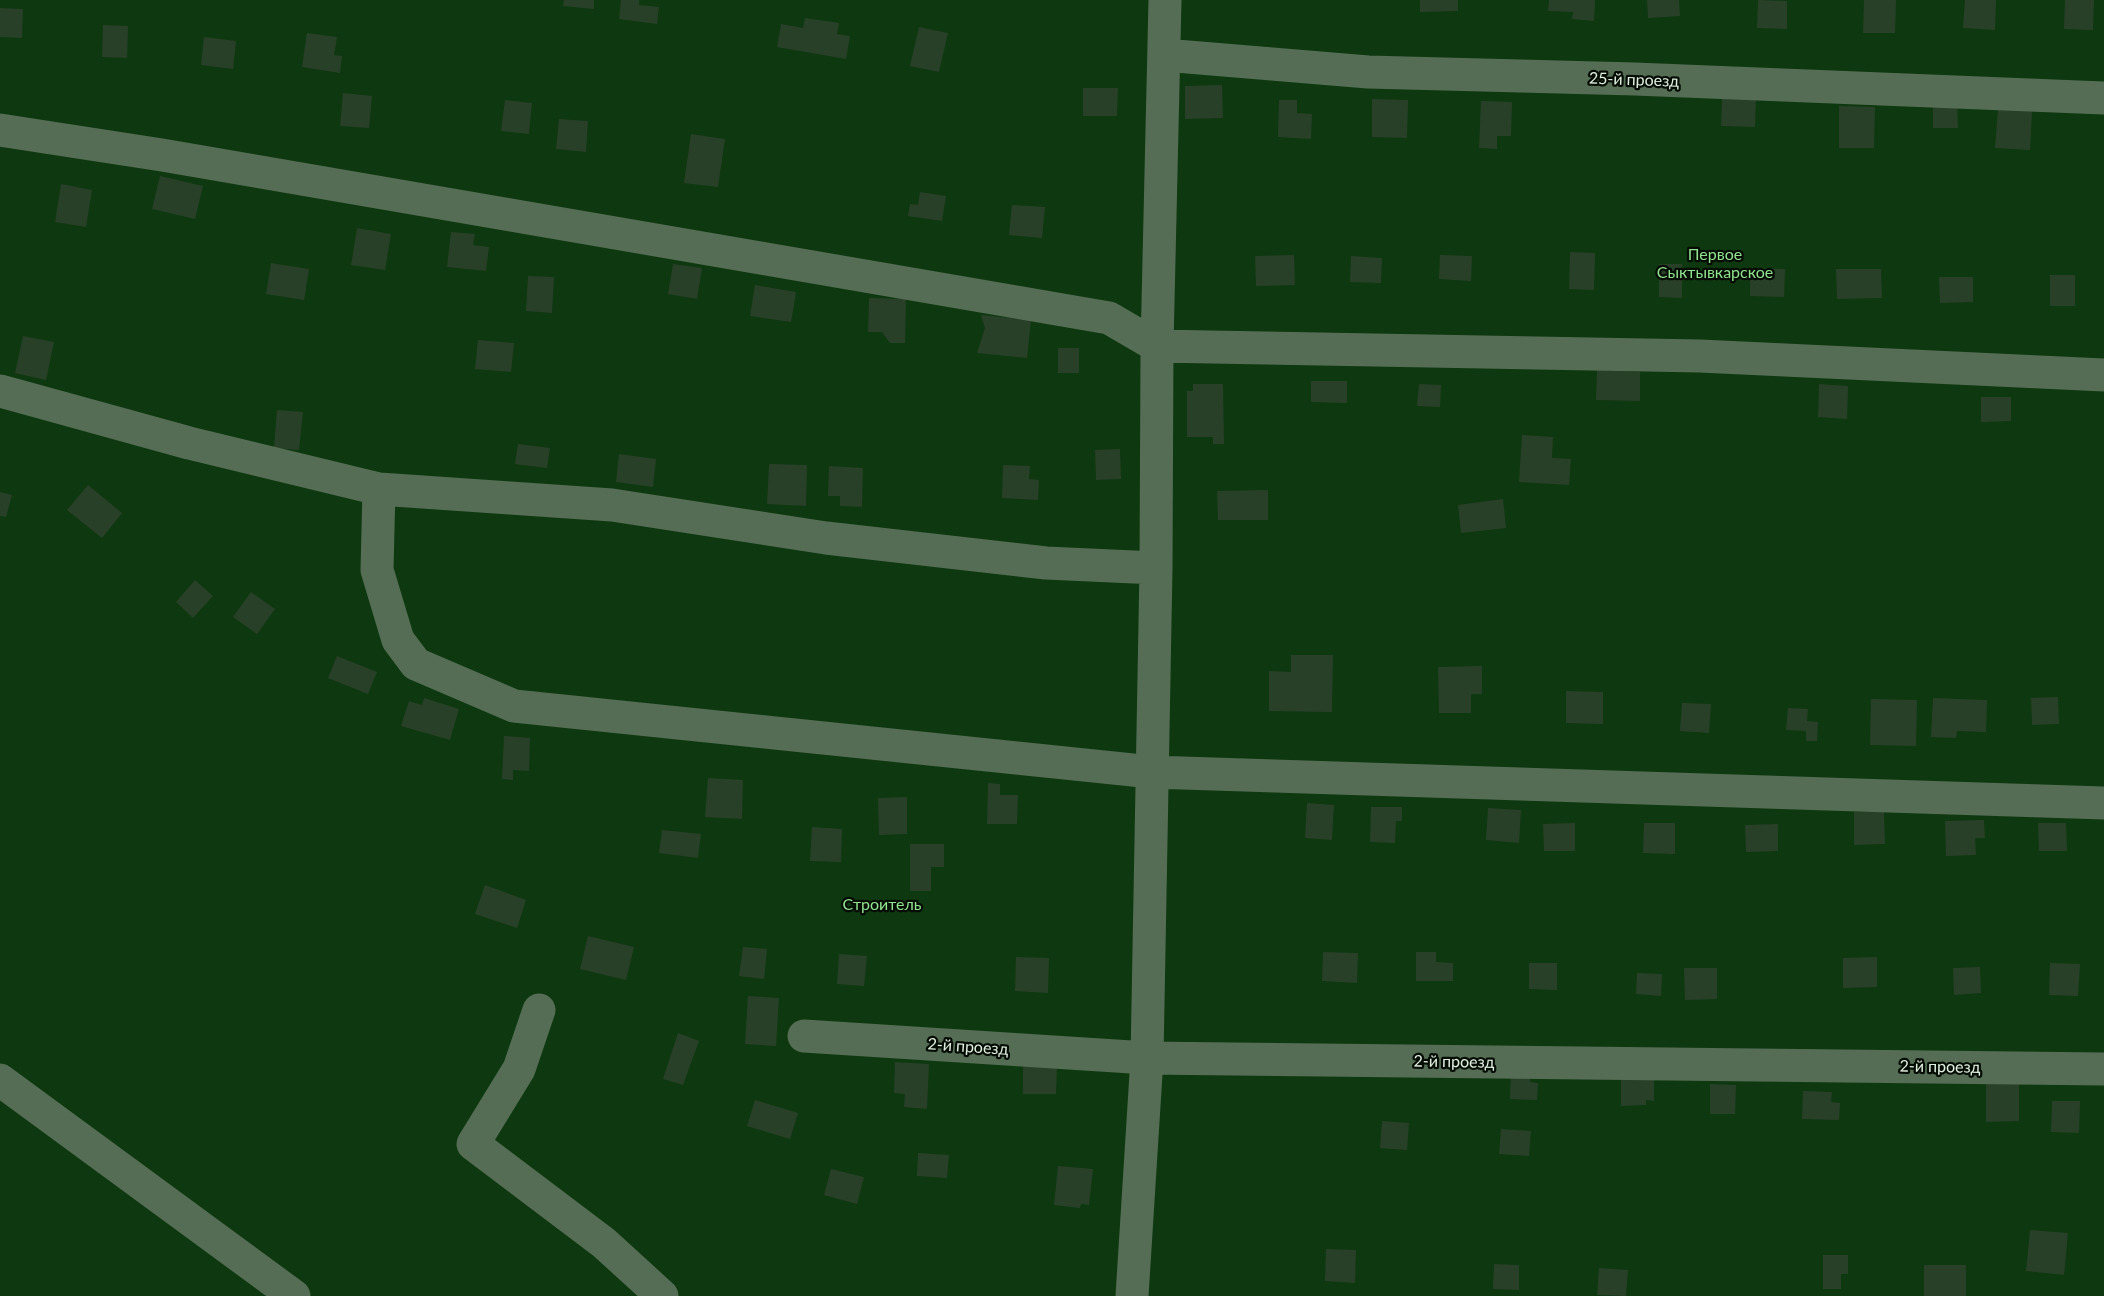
<!DOCTYPE html>
<html>
<head>
<meta charset="utf-8">
<style>
  body { margin:0 }
  canvas { display:block; background:#0f250f }
</style>
</head>
<body>
<canvas width="2104" height="1296"></canvas>
<script>
const ctx = document.querySelector('canvas').getContext('2d');
ctx.lineJoin = 'round';
function paint(path, color) { ctx.fillStyle = color; ctx.fill(path, 'evenodd'); }
const poly = rows => new Path2D(rows.map(r => 'M' + r).join(''));
function strokePath(path, color, width, dash) { ctx.strokeStyle = color; ctx.lineWidth = width; ctx.lineCap = dash ? 'butt' : 'round'; ctx.setLineDash(dash || []); ctx.stroke(path); }
function label(font, color, halo, rows, align = 'center') {
  ctx.font = font + ' Lato,sans-serif'; ctx.lineWidth = 4.5; ctx.setLineDash([]); ctx.textBaseline = 'middle'; ctx.strokeStyle = halo; ctx.fillStyle = color; for (const [text, x, y, turn = 0] of rows) {
    ctx.save(); ctx.translate(x, y); ctx.rotate((+turn || 0) * Math.PI / 180); ctx.textAlign = isNaN(turn) ? turn : align; if (halo) ctx.strokeText(text, 0, 0); ctx.fillText(text, 0, 0); ctx.restore();
  }
}
paint(poly([
  [0,0,2104,0,2104,1296,0,1296]
]), '#0e380f');
paint(poly([
  [564,0,594,0,594,9,563,6],
  [621,0,639,0,639,5,659,7,657,24,619,19],
  [1420,0,1458,0,1458,11,1420,12],
  [1549,0,1595,0,1594,21,1572,19,1573,12,1548,11],
  [1647,0,1679,0,1680,16,1648,18],
  [1758,0,1787,1,1787,29,1757,28],
  [1864,0,1896,0,1895,33,1863,33],
  [1965,0,1996,0,1995,30,1963,28],
  [2065,0,2094,0,2093,30,2064,29],
  [0,8,23,9,22,38,0,37],
  [805,18,839,23,837,34,850,36,846,59,777,47,781,24,803,28],
  [103,25,128,26,127,58,102,57],
  [919,27,948,33,939,72,910,66],
  [307,33,337,37,334,55,342,56,340,73,302,67],
  [204,37,236,41,233,69,201,65],
  [1222,85,1223,118,1185,119,1185,86],
  [1083,88,1118,88,1117,116,1083,116],
  [343,93,372,96,369,128,340,126],
  [1722,97,1756,98,1755,127,1721,126],
  [1372,99,1408,100,1407,138,1372,137],
  [505,100,532,103,529,134,501,131],
  [1279,100,1297,100,1297,113,1312,114,1311,139,1278,137],
  [1481,101,1512,102,1511,136,1497,136,1497,149,1479,148],
  [1933,101,1957,101,1958,128,1933,128],
  [1839,106,1875,107,1874,148,1839,148],
  [1998,109,2032,111,2030,150,1995,148],
  [559,119,588,121,586,152,556,149],
  [691,134,725,139,718,187,684,183],
  [160,176,203,186,195,219,152,209],
  [61,184,92,190,86,227,55,222],
  [920,192,946,196,942,221,908,216,910,204,918,205],
  [1012,205,1045,207,1042,238,1009,235],
  [357,228,391,234,385,270,351,265],
  [451,232,475,234,473,245,489,247,486,271,447,267],
  [1570,252,1595,253,1594,290,1569,289],
  [1294,255,1295,285,1256,286,1255,256],
  [1440,255,1472,256,1471,281,1439,279],
  [1351,256,1382,258,1381,283,1350,282],
  [271,263,309,269,304,300,266,294],
  [673,264,702,268,697,299,668,294],
  [1659,264,1682,264,1682,298,1659,297],
  [1750,268,1785,269,1784,297,1750,296],
  [1836,269,1881,269,1882,298,1837,299],
  [2050,275,2075,275,2075,306,2050,306],
  [528,276,554,277,552,313,526,311],
  [1939,277,1973,277,1973,302,1940,303],
  [755,285,796,292,791,322,750,316],
  [869,298,906,299,905,343,890,343,882,332,868,332],
  [981,315,1031,320,1027,358,977,353,985,328],
  [23,336,54,342,46,380,15,373],
  [478,340,514,343,511,372,475,369],
  [1058,348,1079,348,1079,373,1058,373],
  [1597,370,1640,372,1640,401,1596,400],
  [1311,381,1347,381,1347,403,1311,402],
  [1193,384,1223,384,1224,444,1213,444,1213,437,1187,437,1187,391,1193,391],
  [1419,384,1441,385,1440,407,1417,406],
  [1819,384,1848,386,1847,419,1818,417],
  [1981,397,2011,397,2011,421,1981,422],
  [277,410,303,412,299,450,274,448],
  [1522,435,1553,437,1552,458,1571,459,1569,485,1519,482],
  [518,444,550,448,547,468,515,464],
  [1120,449,1121,479,1096,480,1095,450],
  [619,454,656,459,653,487,616,482],
  [769,464,807,465,806,506,767,504],
  [1003,465,1030,466,1029,479,1039,480,1038,500,1002,498],
  [829,466,863,468,862,507,840,506,840,496,828,496],
  [88,485,122,513,102,538,67,510],
  [1268,490,1268,520,1218,520,1217,491],
  [0,492,12,495,6,517,0,516],
  [1503,499,1506,528,1461,533,1458,505],
  [195,580,213,596,193,618,176,602],
  [251,592,275,609,257,634,233,617],
  [1291,655,1333,655,1332,712,1269,711,1269,671,1291,672],
  [337,656,377,672,368,694,328,678],
  [1482,666,1482,694,1471,694,1471,713,1439,713,1438,667],
  [1566,691,1603,692,1603,724,1566,723],
  [2058,697,2059,724,2032,725,2031,698],
  [424,698,459,709,450,740,401,726,409,701,422,705],
  [1933,698,1987,700,1986,732,1957,731,1956,738,1931,737],
  [1871,699,1917,700,1916,746,1870,745],
  [1682,703,1711,704,1709,733,1680,731],
  [1788,708,1808,709,1807,721,1818,722,1817,741,1806,741,1806,731,1786,730],
  [504,736,530,738,529,771,513,770,513,780,502,779],
  [708,778,743,780,742,819,705,817],
  [988,783,1000,784,1000,795,1018,795,1017,824,987,824],
  [907,797,907,834,879,835,878,798],
  [1307,803,1334,805,1332,840,1305,838],
  [1371,807,1402,807,1402,821,1396,821,1395,843,1370,842],
  [1488,808,1521,810,1519,843,1486,840],
  [1884,811,1885,844,1854,845,1854,812],
  [1984,820,1985,838,1975,838,1976,855,1946,856,1945,821],
  [1575,823,1575,851,1544,851,1543,824],
  [1644,823,1675,823,1675,854,1643,853],
  [2038,823,2066,823,2067,851,2039,851],
  [1778,824,1778,851,1746,852,1745,825],
  [812,827,842,829,841,862,810,861],
  [662,830,701,834,698,858,659,853],
  [910,844,944,844,944,867,931,867,931,891,910,891],
  [485,885,526,900,517,928,475,914],
  [588,936,634,947,626,980,580,969],
  [743,947,767,949,764,979,739,976],
  [1323,952,1358,953,1357,983,1322,981],
  [1416,952,1436,952,1436,962,1453,963,1453,981,1416,981],
  [839,954,867,956,864,986,837,984],
  [1016,957,1049,958,1048,993,1015,991],
  [1877,957,1877,987,1843,988,1843,958],
  [1529,963,1557,963,1557,990,1529,989],
  [2050,963,2080,964,2078,996,2049,995],
  [1980,967,1981,993,1954,995,1953,968],
  [1684,968,1717,968,1717,999,1685,1000],
  [1637,973,1662,974,1661,996,1636,994],
  [748,996,779,998,776,1046,745,1044],
  [678,1033,699,1041,683,1085,663,1079],
  [895,1062,929,1064,927,1109,904,1107,905,1094,894,1093],
  [1023,1065,1057,1066,1056,1094,1023,1094],
  [1511,1073,1530,1074,1530,1082,1538,1083,1537,1100,1510,1099],
  [1621,1078,1654,1078,1654,1101,1646,1100,1646,1105,1621,1106],
  [1710,1084,1736,1085,1735,1114,1710,1114],
  [1986,1084,2019,1084,2019,1121,1986,1122],
  [1803,1091,1832,1092,1831,1102,1840,1103,1839,1120,1802,1119],
  [755,1100,798,1113,790,1139,747,1126],
  [2052,1101,2080,1101,2079,1133,2051,1132],
  [1382,1121,1409,1123,1407,1150,1380,1148],
  [1501,1129,1531,1131,1529,1156,1499,1154],
  [918,1153,949,1155,947,1178,917,1176],
  [1058,1166,1093,1169,1089,1205,1081,1204,1080,1208,1054,1205],
  [831,1169,864,1177,857,1204,824,1195],
  [2030,1230,2068,1233,2064,1275,2026,1271],
  [1326,1249,1356,1250,1355,1283,1325,1281],
  [1823,1255,1848,1255,1848,1274,1841,1274,1841,1289,1823,1289],
  [1494,1264,1519,1265,1519,1290,1493,1289],
  [1924,1265,1966,1265,1966,1296,1924,1296],
  [1599,1268,1628,1270,1626,1296,1597,1295]
]), '#294028');
strokePath(poly([
  [1164,55,1368,72,1635,79,2104,98],
  [0,130,162,155,1109,318,1157,346,1700,356,2104,375],
  [0,391,189,443,379,489,612,505,826,538,1046,563,1156,568],
  [379,489,377,570,398,640,416,664,514,706,1152,772,2104,803],
  [539,1010,519,1069,473,1144,604,1243,662,1296],
  [804,1036,1147,1058,2104,1069],
  [0,1080,294,1296],
  [1132,1296,1147,1058,1156,568,1157,346,1165,0]
]), '#556d54', 33);
label('16px', '#e1efe0', '#040c04', [
  ["25-й проезд",1634,80,2],
  ["2-й проезд",968,1047,4],
  ["2-й проезд",1454,1062,1],
  ["2-й проезд",1940,1067,1]
]);
label('16px', '#92e390', '#040c04', [
  ["Первое",1715,255],
  ["Сыктывкарское",1715,273],
  ["Строитель",882,905]
]);
</script>
</body>
</html>
